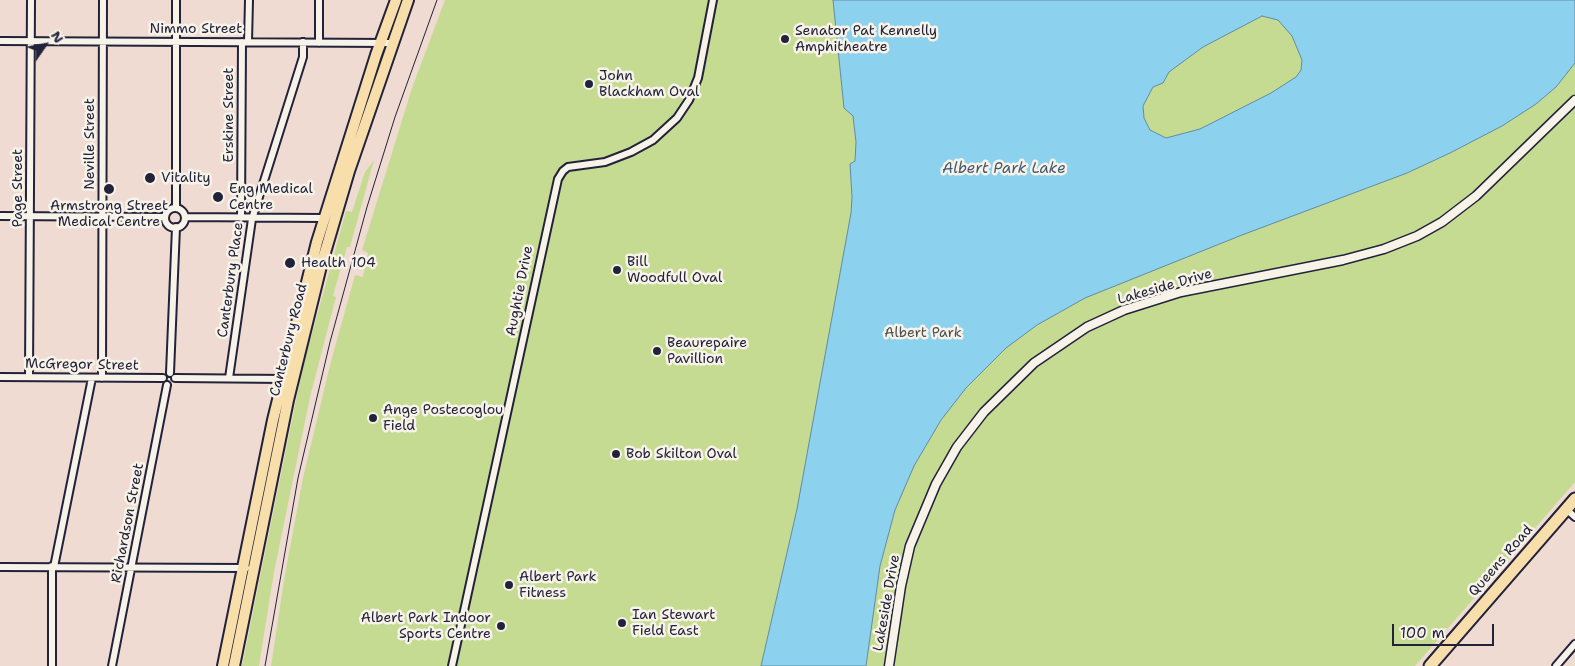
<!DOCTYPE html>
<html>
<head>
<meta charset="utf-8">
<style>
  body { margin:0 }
  #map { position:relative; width:1575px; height:666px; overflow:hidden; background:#f0dbd2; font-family:"Shantell Sans",sans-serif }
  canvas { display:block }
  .north { position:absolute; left:20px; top:20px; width:50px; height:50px; -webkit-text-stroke:4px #f7f3e8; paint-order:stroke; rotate:57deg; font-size:14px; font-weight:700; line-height:20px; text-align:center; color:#22223b }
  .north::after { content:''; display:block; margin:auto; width:18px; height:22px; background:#22223b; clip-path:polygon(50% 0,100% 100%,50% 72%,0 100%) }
  .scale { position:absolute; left:1392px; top:624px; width:102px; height:22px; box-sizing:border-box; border:2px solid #22223b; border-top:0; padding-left:6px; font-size:15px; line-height:18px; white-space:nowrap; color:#22223b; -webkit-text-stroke:4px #f7f3e8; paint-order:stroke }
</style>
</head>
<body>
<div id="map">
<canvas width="1575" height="666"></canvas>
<div class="north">N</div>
<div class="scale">100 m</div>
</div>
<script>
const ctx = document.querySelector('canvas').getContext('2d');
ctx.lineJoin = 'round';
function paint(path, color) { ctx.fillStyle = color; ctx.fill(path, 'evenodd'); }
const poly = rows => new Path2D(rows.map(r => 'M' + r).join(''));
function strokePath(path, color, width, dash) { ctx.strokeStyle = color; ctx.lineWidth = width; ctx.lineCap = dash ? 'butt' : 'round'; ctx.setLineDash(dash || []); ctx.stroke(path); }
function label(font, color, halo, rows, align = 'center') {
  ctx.font = font + ' "Shantell Sans",sans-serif'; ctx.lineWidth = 5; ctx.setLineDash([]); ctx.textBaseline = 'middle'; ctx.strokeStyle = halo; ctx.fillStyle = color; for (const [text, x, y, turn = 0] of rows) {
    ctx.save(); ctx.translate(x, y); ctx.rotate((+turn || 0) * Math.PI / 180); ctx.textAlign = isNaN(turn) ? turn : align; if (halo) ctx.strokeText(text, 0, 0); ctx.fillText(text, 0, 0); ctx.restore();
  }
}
paint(poly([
  [445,0,1575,0,1575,482,1415,666,271,666,285,574,303,478,330,365,355,275,363,277,368,253,362,250,412,88],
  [374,160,350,247,347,247,333,296,336,297,310,397,274,572,259,666,242,666,303,366,346,211,352,212,365,172]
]), '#c5db91');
const water = poly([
  [833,0,1575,0,1575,63,1556,87,1536,104,1502,126,1450,153,1407,173,1242,235,1085,298,1037,325,1006,348,966,388,941,420,914,466,895,510,880,566,866,666,761,666,797,509,851,213,852,197,850,164,855,161,856,142,853,116,844,108,833,0],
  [1262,16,1278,20,1292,36,1302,60,1301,70,1296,77,1271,93,1200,129,1166,138,1150,130,1144,118,1143,106,1153,87,1163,83,1169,72,1203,47,1262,16]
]);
paint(water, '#8cd1ed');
strokePath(water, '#628ba6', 1);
const minor = poly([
  [176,0,176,208],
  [0,41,391,43],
  [248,42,249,0],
  [319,43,319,0],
  '165 218a10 10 0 1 1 20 0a10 10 0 1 1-20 0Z',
  [0,216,165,217],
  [185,217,323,218],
  [241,218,242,42],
  [170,373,176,227],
  [0,377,163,378],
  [29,377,31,0],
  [102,378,103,0],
  [175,378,286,379],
  [229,378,252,219,303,57,303,42],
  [1566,509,1575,517],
  [0,567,246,568],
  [54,567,92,378],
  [52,666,52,566],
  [112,666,167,385],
  [452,666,558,179,563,171,568,167,605,162,631,152,653,140,677,118,689,100,698,78,713,0],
  [1556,666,1575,644]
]);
const tertiary = poly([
  [889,666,901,586,910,546,936,484,957,447,984,412,1034,363,1087,327,1124,310,1181,292,1343,260,1384,249,1417,236,1442,222,1476,196,1575,100]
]);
const primary = poly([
  [223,666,273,420,317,242,376,55,396,0],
  [234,666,288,400,321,266,349,171,408,0]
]);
const trunk = poly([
  [1430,666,1575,499]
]);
strokePath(minor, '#22223b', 10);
strokePath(tertiary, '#22223b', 11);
strokePath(primary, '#22223b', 14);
strokePath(trunk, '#22223b', 15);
strokePath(minor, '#f7f3e8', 6);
strokePath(tertiary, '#f7f3e8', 8);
strokePath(primary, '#f8deab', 10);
strokePath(trunk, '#f8deab', 11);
strokePath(poly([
  [265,666,298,478,330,342,367,207,395,117,437,0]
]), '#22223b', 1);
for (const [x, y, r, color] of [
  [785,39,5,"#22223b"],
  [589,84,5,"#22223b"],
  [150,178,6,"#22223b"],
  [109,189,6,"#22223b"],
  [218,197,6,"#22223b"],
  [290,263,6,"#22223b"],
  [617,270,5,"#22223b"],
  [657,351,5,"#22223b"],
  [373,418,5,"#22223b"],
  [616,454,5,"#22223b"],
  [509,585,5,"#22223b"],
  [622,623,5,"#22223b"],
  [501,626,5,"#22223b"]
]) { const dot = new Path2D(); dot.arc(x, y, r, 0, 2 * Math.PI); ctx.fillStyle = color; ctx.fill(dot); strokePath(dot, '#f7f3e8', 2); }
label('14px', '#22223b', '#f7f3e8', [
  ["Nimmo Street",196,29],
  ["Erskine Street",229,115,-90],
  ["Neville Street",90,144,-90],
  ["Page Street",18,188,-90],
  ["Canterbury Place",231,280,-82],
  ["Lakeside Drive",1165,287,-16],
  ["Aughtie Drive",520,291,-79],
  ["Canterbury Road",289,340,-76],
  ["McGregor Street",82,365,1],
  ["Richardson Street",128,523,-79],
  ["Queens Road",1501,561,-49],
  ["Lakeside Drive",887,603,-80]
]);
label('14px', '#22223b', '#f7f3e8', [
  ["Senator Pat Kennelly",795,31],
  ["Amphitheatre",795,47],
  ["John",599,76],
  ["Blackham Oval",599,92],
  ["Vitality",161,178],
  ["Eng Medical",229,189],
  ["Centre",229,205],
  ["Armstrong Street",109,206,"center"],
  ["Medical Centre",109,222,"center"],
  ["Bill",627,262],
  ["Woodfull Oval",627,278],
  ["Health 104",301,263],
  ["Beaurepaire",667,343],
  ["Pavillion",667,359],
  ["Ange Postecoglou",383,410],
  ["Field",383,426],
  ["Bob Skilton Oval",626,454],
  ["Albert Park",519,577],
  ["Fitness",519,593],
  ["Ian Stewart",632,615],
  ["Field East",632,631],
  ["Albert Park Indoor",491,618,"right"],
  ["Sports Centre",491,634,"right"]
], 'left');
label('14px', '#4b5050', '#f7f3e8', [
  ["Albert Park",923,333]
]);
label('italic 15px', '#425770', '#f7f3e8', [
  ["Albert Park Lake",1004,169]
]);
</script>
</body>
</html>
